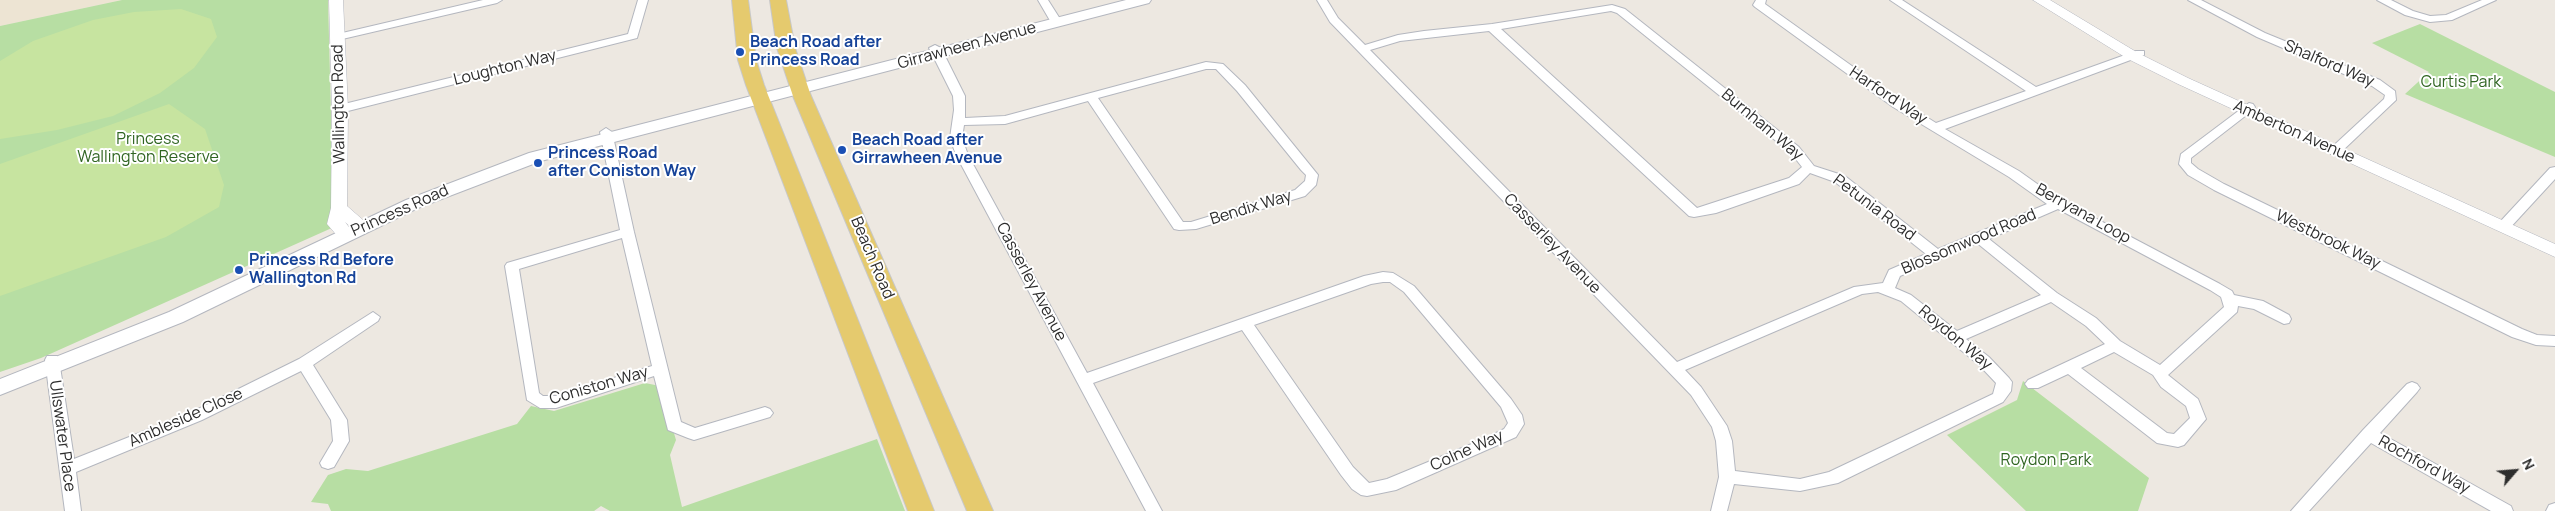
<!DOCTYPE html>
<html>
<head>
<meta charset="utf-8">
<style>
  body { margin:0 }
  #map { position:relative; width:2555px; height:511px; overflow:hidden; background:#ede8e1; font-family:Manrope,sans-serif }
  canvas { display:block }
  .north { position:absolute; left:2490px; top:446px; width:50px; height:50px; -webkit-text-stroke:4px #fff; paint-order:stroke; rotate:63deg; font-size:14px; font-weight:700; line-height:20px; text-align:center; color:#2d2d2d }
  .north::after { content:''; display:block; margin:auto; width:18px; height:22px; background:#2d2d2d; clip-path:polygon(50% 0,100% 100%,50% 72%,0 100%) }
</style>
</head>
<body>
<div id="map">
<canvas width="2555" height="511"></canvas>
<div class="north">N</div>
</div>
<script>
const ctx = document.querySelector('canvas').getContext('2d');
ctx.lineJoin = 'round';
function paint(path, color) { ctx.fillStyle = color; ctx.fill(path, 'evenodd'); }
const poly = rows => new Path2D(rows.map(r => 'M' + r).join(''));
function strokePath(path, color, width, dash) { ctx.strokeStyle = color; ctx.lineWidth = width; ctx.lineCap = dash ? 'butt' : 'round'; ctx.setLineDash(dash || []); ctx.stroke(path); }
function label(font, color, halo, rows, align = 'center') {
  ctx.font = font + ' Manrope,sans-serif'; ctx.lineWidth = 4; ctx.setLineDash([]); ctx.textBaseline = 'middle'; ctx.strokeStyle = halo; ctx.fillStyle = color; for (const [text, x, y, turn = 0] of rows) {
    ctx.save(); ctx.translate(x, y); ctx.rotate((+turn || 0) * Math.PI / 180); ctx.textAlign = isNaN(turn) ? turn : align; if (halo) ctx.strokeText(text, 0, 0); ctx.fillText(text, 0, 0); ctx.restore();
  }
}
paint(poly([
  [0,0,122,0,0,26]
]), '#ede4d3');
paint(poly([
  [122,0,328,0,334,227,41,358,0,372,0,26],
  [2420,24,2555,92,2555,157,2405,94,2429,72,2372,43],
  [2023,381,2149,478,2138,511,2026,511,1947,435,2017,400],
  [645,383,660,386,676,440,670,455,682,507,877,439,905,511,610,511,601,506,594,511,331,511,328,504,311,502,328,475,346,469,368,471,517,424,531,406,554,411]
]), '#b7dea3');
paint(poly([
  [181,9,211,19,217,37,194,68,160,93,113,116,57,130,0,139,0,61,33,41,93,20,134,12],
  [169,104,205,129,224,185,219,207,166,237,0,296,0,164]
]), '#c7e4a0');
const minor = poly([
  [483,0,502,0,497,3,338,40,332,37,338,34,483,0],
  [638,0,648,0,637,38,340,113,334,109,336,106,628,34,638,0],
  [1038,0,1048,0,1062,22,1060,24,1052,24,1038,0],
  [1317,0,1327,0,1338,18,1365,45,1398,35,1424,31,1492,24,1612,5,1625,9,1799,147,1814,166,1845,176,1938,249,2047,204,2009,177,1893,107,1755,7,1753,5,1756,0,1766,0,1765,4,1901,101,1936,123,2026,91,1890,0,1902,0,2036,87,2136,51,2144,51,2144,55,1945,129,2019,171,2057,198,2220,284,2232,291,2234,295,2263,301,2289,315,2291,319,2289,323,2284,324,2254,309,2238,306,2237,312,2168,375,2198,399,2206,419,2184,445,2178,447,2157,443,2068,374,2038,388,2028,388,2025,384,2028,380,2105,344,2086,326,2051,302,1966,339,1989,357,2009,378,2012,382,2011,391,2003,402,1838,483,1800,491,1734,484,1727,511,1711,511,1719,477,1716,441,1712,427,1691,395,1330,22,1317,0],
  [1611,11,1617,13,1791,153,1802,167,1789,178,1697,208,1501,29,1611,11],
  [1489,31,1689,216,1694,217,1716,213,1799,184,1810,173,1835,182,1926,254,1889,270,1883,283,1854,287,1677,362,1370,50,1400,41,1489,31],
  [2058,209,2210,290,2221,297,2224,307,2160,365,2120,341,2096,318,2057,293,1989,239,2058,209],
  [1977,243,2041,295,1957,331,1911,295,1895,288,1900,276,1977,243],
  [1878,292,1901,301,1979,365,1996,383,1993,394,1829,472,1800,479,1735,471,1732,441,1727,426,1701,387,1685,370,1862,294,1878,292],
  [2114,352,2153,375,2161,387,2186,406,2190,418,2174,434,2167,433,2081,368,2114,352],
  [2188,0,2201,0,2265,33,2380,80,2395,91,2396,100,2339,154,2331,154,2329,151,2331,148,2384,99,2385,95,2372,86,2257,37,2188,0],
  [2377,0,2391,0,2413,11,2430,16,2446,15,2482,0,2496,0,2452,20,2430,22,2405,15,2377,0],
  [935,45,941,48,965,96,965,118,1005,116,1206,62,1223,64,1245,85,1318,175,1316,185,1305,196,1196,229,1179,230,1174,229,1088,101,1005,124,964,125,962,138,968,155,1087,373,1364,276,1383,272,1393,273,1414,286,1511,399,1522,415,1524,424,1516,437,1396,490,1367,496,1361,495,1352,489,1341,475,1242,330,1093,383,1162,511,1146,511,956,155,950,138,954,110,953,96,929,48,935,45],
  [1206,69,1216,69,1237,91,1301,170,1306,175,1305,181,1295,190,1191,222,1183,222,1098,98,1206,69],
  [1383,282,1390,282,1404,292,1501,407,1508,423,1504,429,1486,438,1387,479,1369,483,1353,467,1254,325,1371,284,1383,282],
  [2249,103,2253,104,2255,107,2253,110,2191,158,2191,163,2198,169,2224,184,2522,329,2537,335,2555,336,2555,346,2536,345,2512,337,2214,190,2188,175,2179,164,2181,154,2249,103],
  [606,128,612,132,634,232,681,422,695,428,765,407,770,409,773,413,770,417,694,440,688,438,668,430,654,376,556,408,540,408,527,400,505,266,507,263,620,230,600,132,606,128],
  [622,238,652,366,556,396,543,396,539,393,519,269,622,238],
  [2555,167,2555,179,2508,230,2498,230,2496,227,2498,224,2550,168,2555,167],
  [373,312,380,317,378,321,313,365,347,420,349,441,334,467,328,469,322,467,320,463,333,441,331,420,301,371,202,420,76,472,81,511,65,511,45,360,47,356,57,356,59,360,74,459,192,412,299,359,373,312],
  [2412,382,2417,384,2420,388,2417,392,2380,433,2511,506,2513,511,2491,511,2371,443,2309,511,2291,511,2363,430,2407,384,2412,382],
  [2555,503,2555,511,2546,511,2549,505,2555,503]
]);
const tertiary = poly([
  [329,0,343,0,348,109,347,206,371,227,368,231,362,233,356,231,345,222,355,235,352,239,346,241,340,239,327,224,331,208,332,109,329,0],
  [2033,0,2050,0,2138,53,2188,78,2555,244,2555,257,2178,84,2128,59,2033,0]
]);
const secondary = poly([
  [1126,0,1151,0,1149,3,541,161,418,208,183,322,0,395,0,379,169,312,406,200,529,153,1126,0]
]);
const primary = poly([
  [732,0,748,0,756,60,764,85,934,511,908,511,746,85,738,60,732,0],
  [770,0,786,0,795,48,811,96,993,511,967,511,793,96,777,48,770,0]
]);
strokePath(minor, '#b4b7bf', 2);
strokePath(tertiary, '#b4b7bf', 1);
strokePath(secondary, '#b4b7bf', 2);
strokePath(primary, '#c8c8c8', 2);
paint(minor, '#fff');
paint(tertiary, '#fff');
paint(secondary, '#fff');
paint(primary, '#e5ca6e');
for (const [x, y, r, color] of [
  [740,52,5,"#1a4fb4"],
  [842,150,5,"#1a4fb4"],
  [538,163,5,"#1a4fb4"],
  [239,270,5,"#1a4fb4"]
]) { const dot = new Path2D(); dot.arc(x, y, r, 0, 2 * Math.PI); ctx.fillStyle = color; ctx.fill(dot); strokePath(dot, '#fff', 2); }
label('bold 16px', '#164399', '#fff', [
  ["Beach Road after",750,43],
  ["Princess Road",750,61],
  ["Beach Road after",852,141],
  ["Girrawheen Avenue",852,159],
  ["Princess Road",548,154],
  ["after Coniston Way",548,172],
  ["Princess Rd Before",249,261],
  ["Wallington Rd",249,279]
], 'left');
label('16px', '#2d2d2d', '#fff', [
  ["Girrawheen Avenue",967,46,-15],
  ["Shalford Way",2329,64,23],
  ["Loughton Way",505,68,-14],
  ["Harford Way",1888,96,34],
  ["Wallington Road",339,104,-91],
  ["Burnham Way",1762,125,40],
  ["Amberton Avenue",2294,132,24],
  ["Bendix Way",1251,208,-17],
  ["Petunia Road",1874,208,37],
  ["Princess Road",400,211,-24],
  ["Berryana Loop",2083,214,29],
  ["Westbrook Way",2328,240,26],
  ["Blossomwood Road",1969,242,-23],
  ["Casserley Avenue",1552,244,46],
  ["Beach Road",872,258,67],
  ["Casserley Avenue",1031,282,62],
  ["Roydon Way",1955,338,40],
  ["Coniston Way",599,386,-16],
  ["Ambleside Close",186,418,-24],
  ["Ullswater Place",62,436,82],
  ["Colne Way",1467,451,-24],
  ["Rochford Way",2424,465,29]
]);
label('16px', '#306522', '#fff', [
  ["Curtis Park",2461,83],
  ["Princess",148,140],
  ["Wallington Reserve",148,158],
  ["Roydon Park",2046,461]
]);
</script>
</body>
</html>
